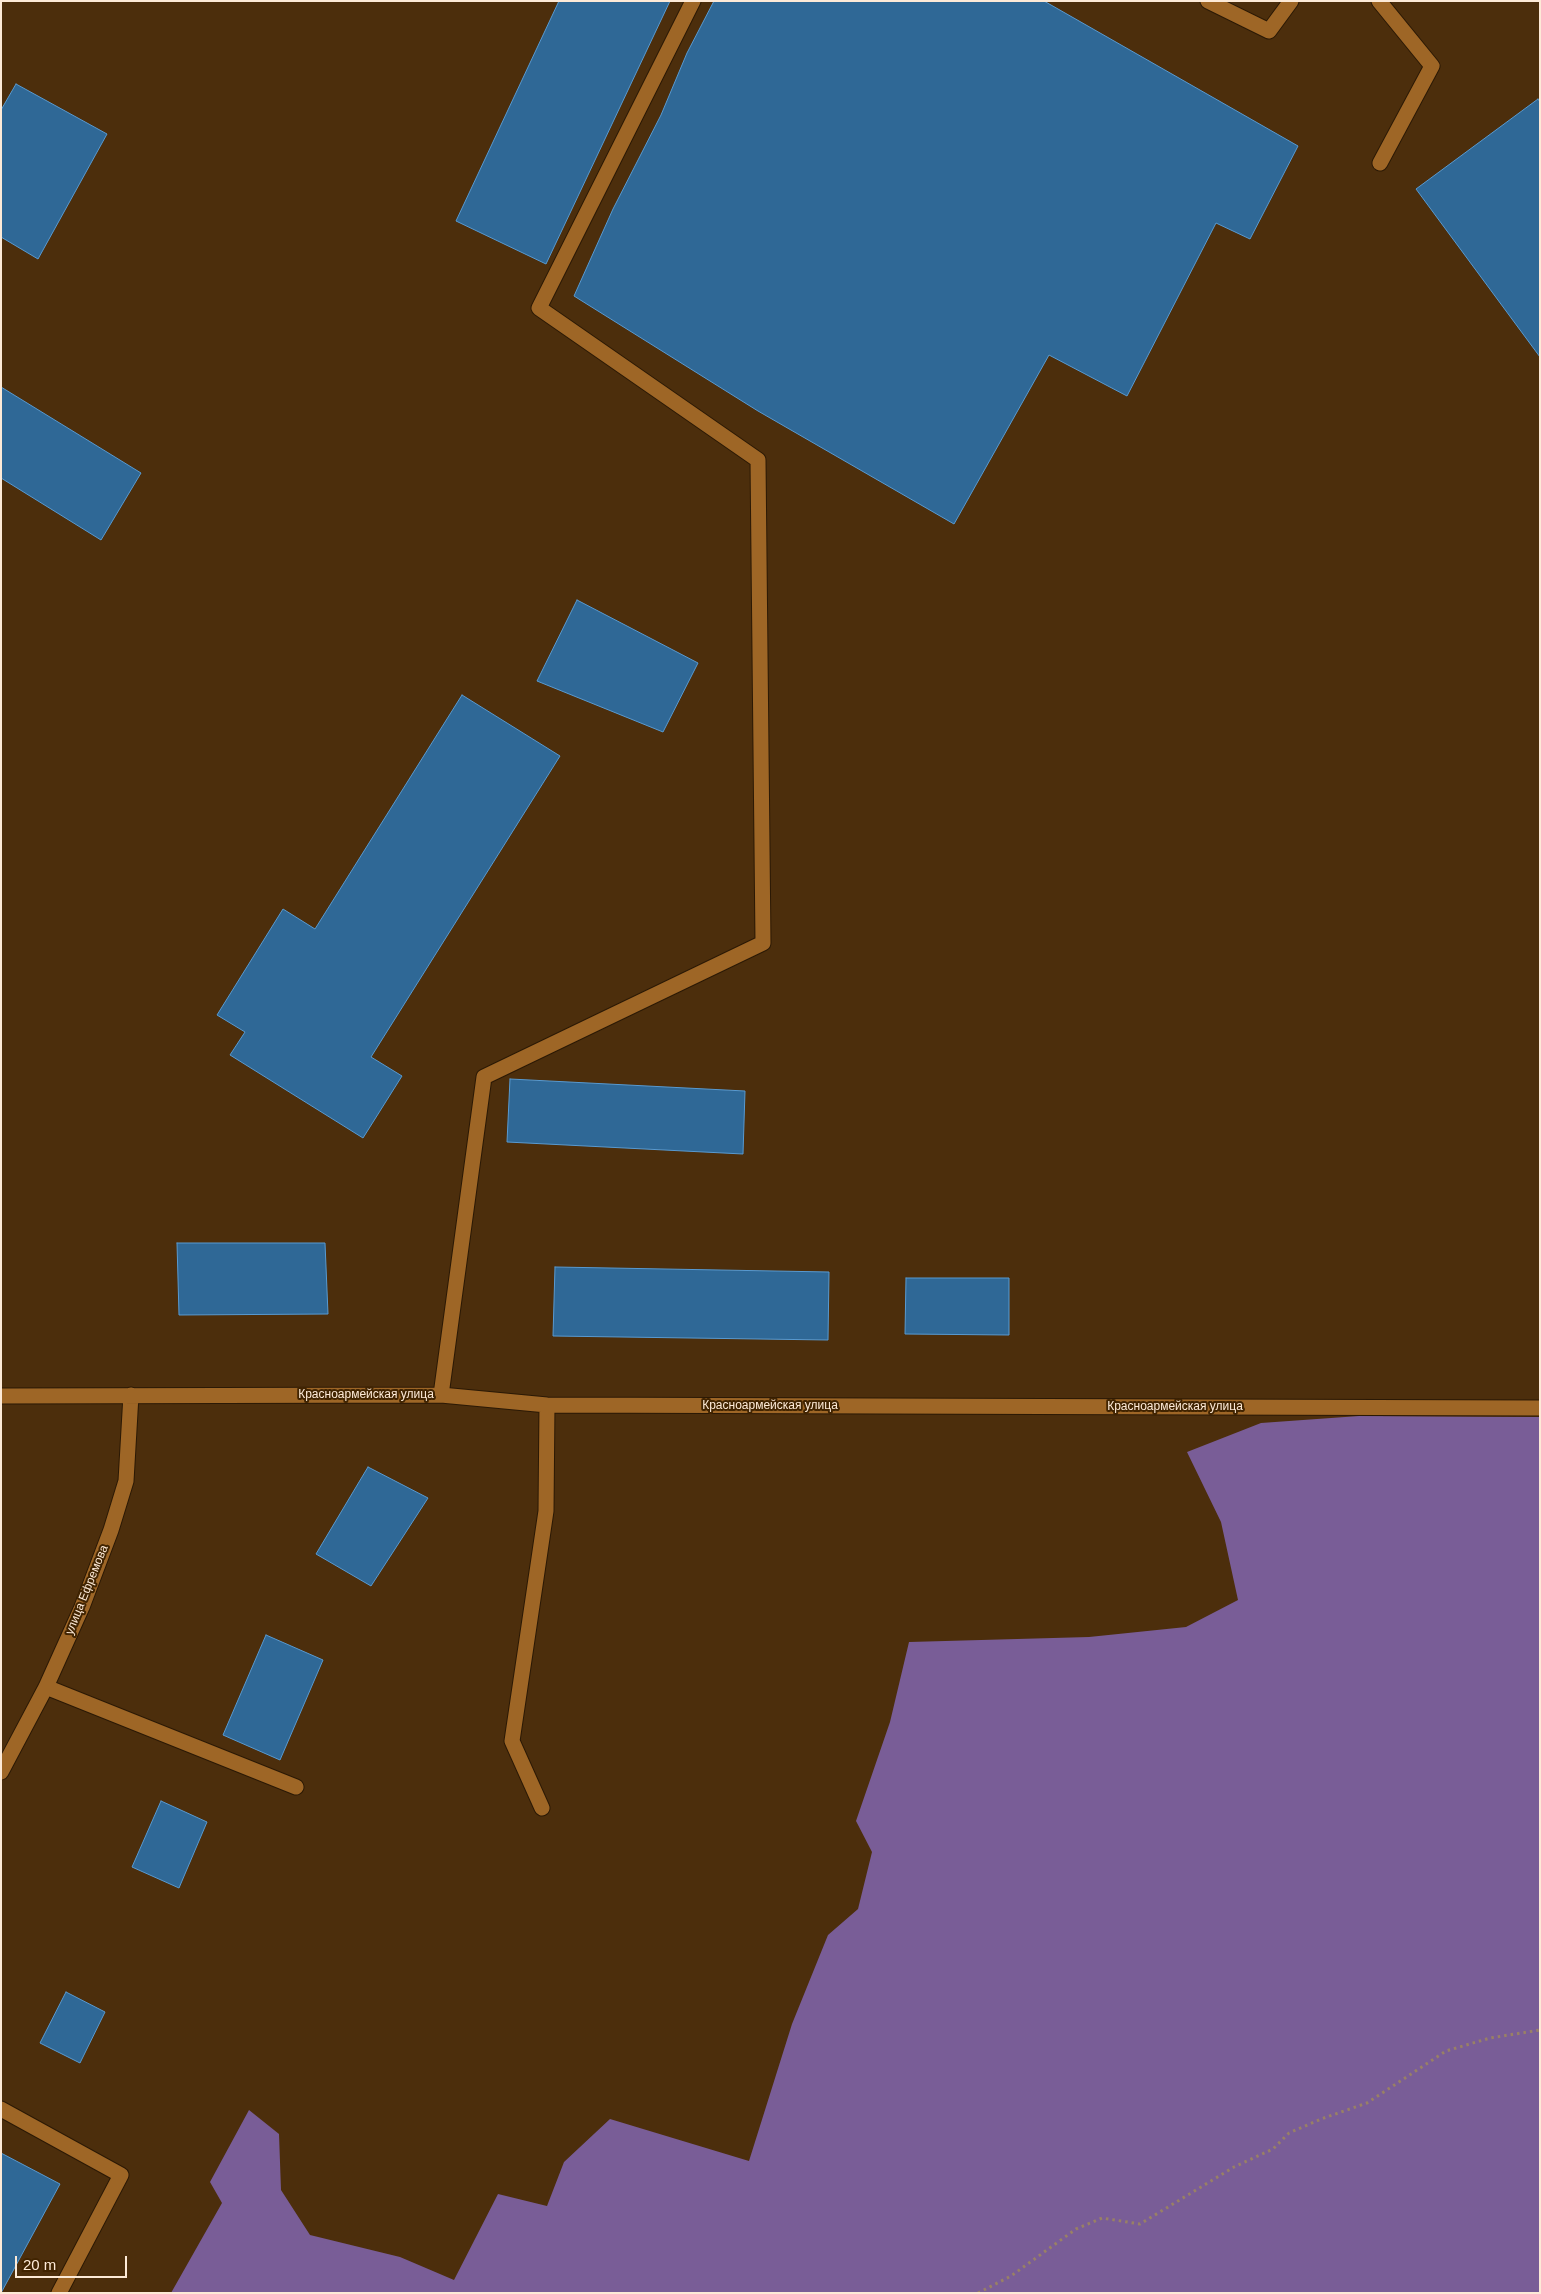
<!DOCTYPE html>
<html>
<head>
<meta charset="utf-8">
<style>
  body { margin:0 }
  #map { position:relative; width:1541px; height:2294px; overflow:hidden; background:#4c2e0c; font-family:Helvetica,sans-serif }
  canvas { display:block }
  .frame { position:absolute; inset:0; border:2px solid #fdead7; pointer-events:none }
  .scale { position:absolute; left:15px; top:2256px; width:112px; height:22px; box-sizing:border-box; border:2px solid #fdead7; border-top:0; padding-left:6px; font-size:15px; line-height:18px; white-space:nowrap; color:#fdead7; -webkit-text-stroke:4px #412401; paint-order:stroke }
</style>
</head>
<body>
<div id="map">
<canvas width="1541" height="2294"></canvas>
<div class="frame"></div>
<div class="scale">20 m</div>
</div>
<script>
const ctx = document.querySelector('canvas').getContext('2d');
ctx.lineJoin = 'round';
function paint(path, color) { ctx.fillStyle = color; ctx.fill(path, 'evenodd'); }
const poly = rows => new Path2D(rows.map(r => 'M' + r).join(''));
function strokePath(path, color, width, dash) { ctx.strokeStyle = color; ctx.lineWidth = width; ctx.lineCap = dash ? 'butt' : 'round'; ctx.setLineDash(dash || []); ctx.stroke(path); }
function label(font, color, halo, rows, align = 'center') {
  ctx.font = font + ' Helvetica,sans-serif'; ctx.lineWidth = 4; ctx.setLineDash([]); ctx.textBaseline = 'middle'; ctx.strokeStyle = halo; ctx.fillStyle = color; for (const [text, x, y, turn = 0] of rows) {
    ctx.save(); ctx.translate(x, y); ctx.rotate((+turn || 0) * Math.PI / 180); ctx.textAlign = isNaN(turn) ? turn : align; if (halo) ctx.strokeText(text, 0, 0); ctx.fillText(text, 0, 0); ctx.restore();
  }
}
paint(poly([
  [1359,1416,1540,1417,1540,2293,171,2293,222,2203,210,2182,249,2110,279,2134,281,2190,310,2235,400,2257,454,2280,498,2194,547,2206,564,2162,610,2119,749,2161,792,2024,828,1935,858,1909,872,1852,856,1821,890,1722,909,1642,1089,1637,1186,1627,1238,1600,1221,1522,1187,1452,1261,1423]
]), '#795d97');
const building = poly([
  [559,1,670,1,546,264,456,221,559,1],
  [714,1,1044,1,1298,146,1250,239,1216,223,1127,396,1049,355,954,524,758,411,574,296,613,209,661,115,687,53,714,1],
  [16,84,107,134,38,259,1,237,1,110,16,84],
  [1538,99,1540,102,1540,357,1416,189,1538,99],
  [1,387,141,473,101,540,1,478,1,387],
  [577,600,698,663,663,732,537,681,577,600],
  [462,695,560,756,371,1057,402,1076,363,1138,230,1055,245,1032,217,1015,283,909,315,929,462,695],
  [510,1079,745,1091,743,1154,507,1142,510,1079],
  [177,1243,325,1243,328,1314,179,1315,177,1243],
  [555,1267,829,1272,828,1340,553,1336,555,1267],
  [906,1278,1009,1278,1009,1335,905,1334,906,1278],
  [368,1467,428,1498,371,1586,316,1554,368,1467],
  [266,1635,323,1660,280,1760,223,1735,266,1635],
  [161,1801,207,1822,179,1888,132,1867,161,1801],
  [66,1992,105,2012,80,2063,40,2043,66,1992],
  [1,2153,60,2184,1,2293,1,2153]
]);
paint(building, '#2f6896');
strokePath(building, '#589ad1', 1);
const minor = poly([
  [1208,1,1269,31,1291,1],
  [1379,1,1432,66,1380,163],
  [441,1395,484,1077,763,943,758,460,539,308,693,1],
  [1,1396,441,1395,547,1405,1540,1408],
  [46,1687,296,1787],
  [1,1772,46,1687,82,1607,111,1530,126,1481,131,1395],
  [542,1808,512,1741,546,1511,547,1405],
  [1,2109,121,2175,59,2293]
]);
strokePath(minor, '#2b1905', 17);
strokePath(poly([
  [978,2293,1011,2276,1076,2229,1102,2218,1140,2224,1234,2167,1273,2149,1289,2133,1321,2119,1367,2103,1446,2051,1490,2038,1540,2030]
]), '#998065', 3, [2.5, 4]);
strokePath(minor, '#9e6626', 15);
label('12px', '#fdead7', '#412401', [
  ["Красноармейская улица",366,1395],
  ["Красноармейская улица",770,1406],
  ["Красноармейская улица",1175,1407],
  ["улица Ефремова",87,1590,-68]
]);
</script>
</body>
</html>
